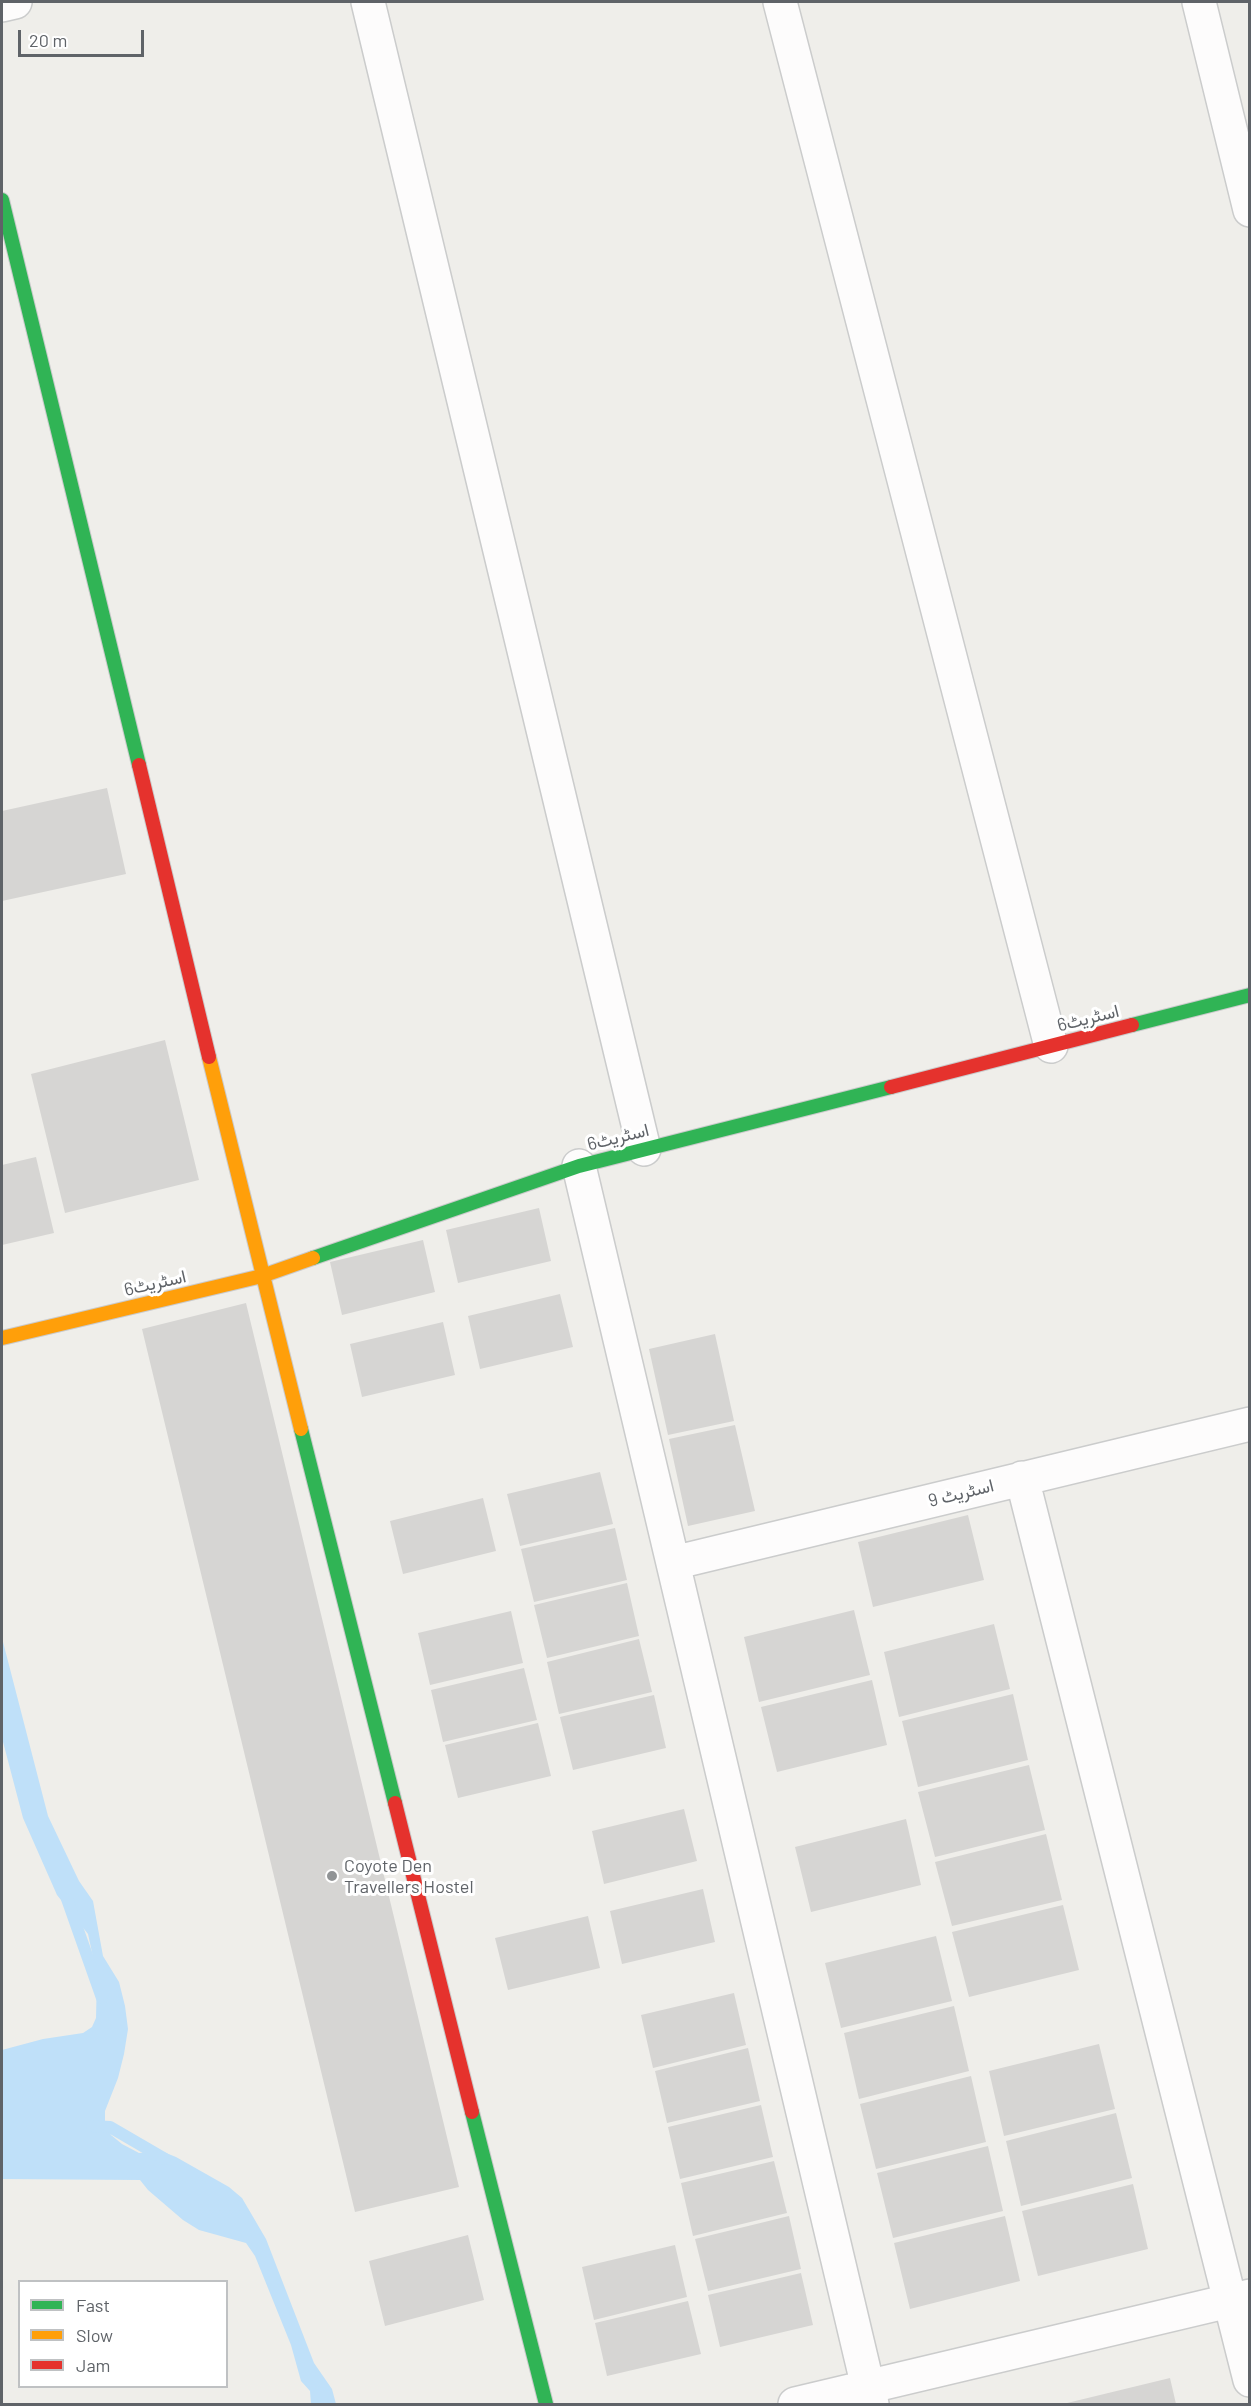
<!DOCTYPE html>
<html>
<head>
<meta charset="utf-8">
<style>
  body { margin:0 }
  #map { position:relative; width:1251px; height:2406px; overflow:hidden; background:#efeeea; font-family:Barlow,sans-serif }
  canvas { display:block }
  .frame { position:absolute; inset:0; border:3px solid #5f6368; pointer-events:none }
  .legend { position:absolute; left:18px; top:2280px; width:210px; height:108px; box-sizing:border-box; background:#fff; border:2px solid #bfc1c3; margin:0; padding:8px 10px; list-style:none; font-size:18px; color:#5f6368 }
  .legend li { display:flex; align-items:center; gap:12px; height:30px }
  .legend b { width:30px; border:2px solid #bfc1c3 }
  .scale { position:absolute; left:18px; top:30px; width:126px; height:27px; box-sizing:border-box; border:3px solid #5f6368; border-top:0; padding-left:8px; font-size:18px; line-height:21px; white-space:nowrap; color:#5f6368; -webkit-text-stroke:4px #fff; paint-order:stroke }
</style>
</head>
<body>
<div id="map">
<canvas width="1251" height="2406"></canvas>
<div class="frame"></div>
<ul class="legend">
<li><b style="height:8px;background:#30b455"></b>Fast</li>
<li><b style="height:8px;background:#ff9f0a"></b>Slow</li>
<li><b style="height:8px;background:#e5322d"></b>Jam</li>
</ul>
<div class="scale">20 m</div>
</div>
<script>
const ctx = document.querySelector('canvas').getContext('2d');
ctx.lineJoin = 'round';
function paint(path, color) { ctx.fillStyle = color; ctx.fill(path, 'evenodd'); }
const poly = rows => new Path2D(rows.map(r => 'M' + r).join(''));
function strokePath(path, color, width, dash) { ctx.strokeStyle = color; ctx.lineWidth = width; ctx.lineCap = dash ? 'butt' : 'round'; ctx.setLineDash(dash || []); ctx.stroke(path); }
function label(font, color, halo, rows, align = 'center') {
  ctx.font = font + ' Barlow,Vazirmatn,sans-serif'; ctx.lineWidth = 6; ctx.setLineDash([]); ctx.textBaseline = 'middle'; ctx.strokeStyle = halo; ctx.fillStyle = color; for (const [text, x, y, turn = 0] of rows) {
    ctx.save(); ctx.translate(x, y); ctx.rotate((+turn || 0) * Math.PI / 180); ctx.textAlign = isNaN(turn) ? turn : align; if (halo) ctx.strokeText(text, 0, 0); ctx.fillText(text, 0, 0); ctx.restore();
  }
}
paint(poly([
  [2,1638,48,1816,79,1881,93,1901,103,1956,119,1982,125,2006,128,2029,124,2054,118,2078,105,2111,105,2123,111,2135,122,2144,139,2153,161,2151,176,2157,229,2187,242,2198,266,2239,314,2363,332,2389,336,2404,311,2404,310,2391,301,2381,291,2345,255,2256,246,2243,199,2230,183,2220,148,2190,140,2180,2,2179,2,2050,43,2039,83,2033,92,2027,96,2018,97,1975,88,1934,57,1895,23,1818,2,1738]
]), '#bfe0f9');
strokePath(poly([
  [67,1899,102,1998],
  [92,2126,110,2127,165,2159]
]), '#bfe0f9', 12);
paint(poly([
  [107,788,126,874,2,901,2,811],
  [165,1040,199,1180,65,1213,31,1074],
  [36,1157,54,1233,2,1245,2,1165],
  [539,1208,551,1261,458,1283,446,1230],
  [423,1240,435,1292,342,1315,330,1262],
  [560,1294,573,1347,480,1369,468,1316],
  [246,1303,459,2187,355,2212,142,1329],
  [443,1322,455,1375,362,1397,350,1344],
  [715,1334,734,1421,668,1435,649,1349],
  [735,1425,755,1511,688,1526,669,1439],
  [600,1472,613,1524,520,1546,507,1494],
  [483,1498,496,1551,403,1574,390,1521],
  [968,1515,984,1580,873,1607,858,1542],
  [615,1528,627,1580,534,1602,521,1549],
  [627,1583,639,1636,547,1658,534,1605],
  [854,1610,870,1675,759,1702,744,1637],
  [511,1611,523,1663,430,1685,418,1633],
  [994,1624,1010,1689,899,1717,884,1652],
  [639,1639,652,1692,559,1714,547,1662],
  [524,1668,537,1720,443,1742,431,1690],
  [872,1680,887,1745,777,1772,761,1707],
  [1013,1694,1028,1760,918,1787,902,1721],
  [654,1695,666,1748,573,1770,560,1717],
  [538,1723,551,1776,458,1798,445,1745],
  [1029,1765,1045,1830,935,1857,918,1792],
  [684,1809,697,1861,604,1884,592,1831],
  [906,1819,921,1885,811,1912,795,1847],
  [1046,1834,1062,1900,952,1926,935,1862],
  [703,1889,715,1942,622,1964,610,1911],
  [1063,1905,1079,1970,969,1997,952,1932],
  [588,1916,600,1968,508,1990,495,1938],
  [936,1936,952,2001,841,2028,825,1963],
  [734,1993,746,2045,653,2068,641,2015],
  [954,2006,969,2071,859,2099,844,2033],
  [1099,2044,1115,2109,1004,2136,989,2071],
  [748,2048,760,2101,667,2123,655,2071],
  [971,2076,986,2142,876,2169,860,2104],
  [761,2105,773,2157,680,2179,668,2127],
  [1116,2113,1132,2178,1021,2206,1006,2141],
  [988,2146,1003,2211,893,2238,877,2173],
  [774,2161,787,2213,693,2236,681,2183],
  [1133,2184,1148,2249,1038,2276,1022,2211],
  [789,2216,801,2269,708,2291,695,2239],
  [1005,2216,1020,2281,910,2309,894,2243],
  [468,2235,484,2300,385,2326,369,2261],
  [675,2245,687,2297,594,2320,582,2267],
  [801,2273,813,2325,720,2347,708,2295],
  [688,2301,701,2354,607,2376,595,2323],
  [1170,2378,1176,2404,1063,2404]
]), '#d6d5d3');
const street = poly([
  [368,2,644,1149],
  [780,2,1051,1046],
  [1199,2,1250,210],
  [2,5,15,2],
  [579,1166,872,2404],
  [1022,1478,1250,2380],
  [673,1563,1250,1424],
  [795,2404,1250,2296]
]);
const fast = poly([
  [2,200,139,765],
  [1132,1025,1250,995],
  [313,1258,579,1166,891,1087],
  [301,1429,395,1803],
  [472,2112,546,2404]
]);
const slow = poly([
  [209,1057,301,1429],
  [2,1338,262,1276,313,1258]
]);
const jam = poly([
  [139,765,209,1057],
  [891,1087,1132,1025],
  [395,1803,472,2112]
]);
strokePath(street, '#cbcccc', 36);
strokePath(fast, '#cacacb', 16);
strokePath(slow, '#cacacb', 16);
strokePath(jam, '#cacacb', 16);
strokePath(street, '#fdfcfc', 33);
strokePath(fast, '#30b455', 14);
strokePath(slow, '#ff9f0a', 14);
strokePath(jam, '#e5322d', 14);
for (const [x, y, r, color] of [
  [332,1876,6,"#919496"]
]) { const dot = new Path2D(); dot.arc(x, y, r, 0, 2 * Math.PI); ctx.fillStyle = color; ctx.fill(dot); strokePath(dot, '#fff', 2); }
label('18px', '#5f6368', '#fff', [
  ["اسٹریٹ6",1088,1018,-14],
  ["اسٹریٹ6",618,1137,-14],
  ["اسٹریٹ6",155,1283,-13],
  ["اسٹریٹ 9",961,1493,-14]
]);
label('18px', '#5f6368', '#fff', [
  ["Coyote Den",344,1866],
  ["Travellers Hostel",344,1887]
], 'left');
</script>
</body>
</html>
